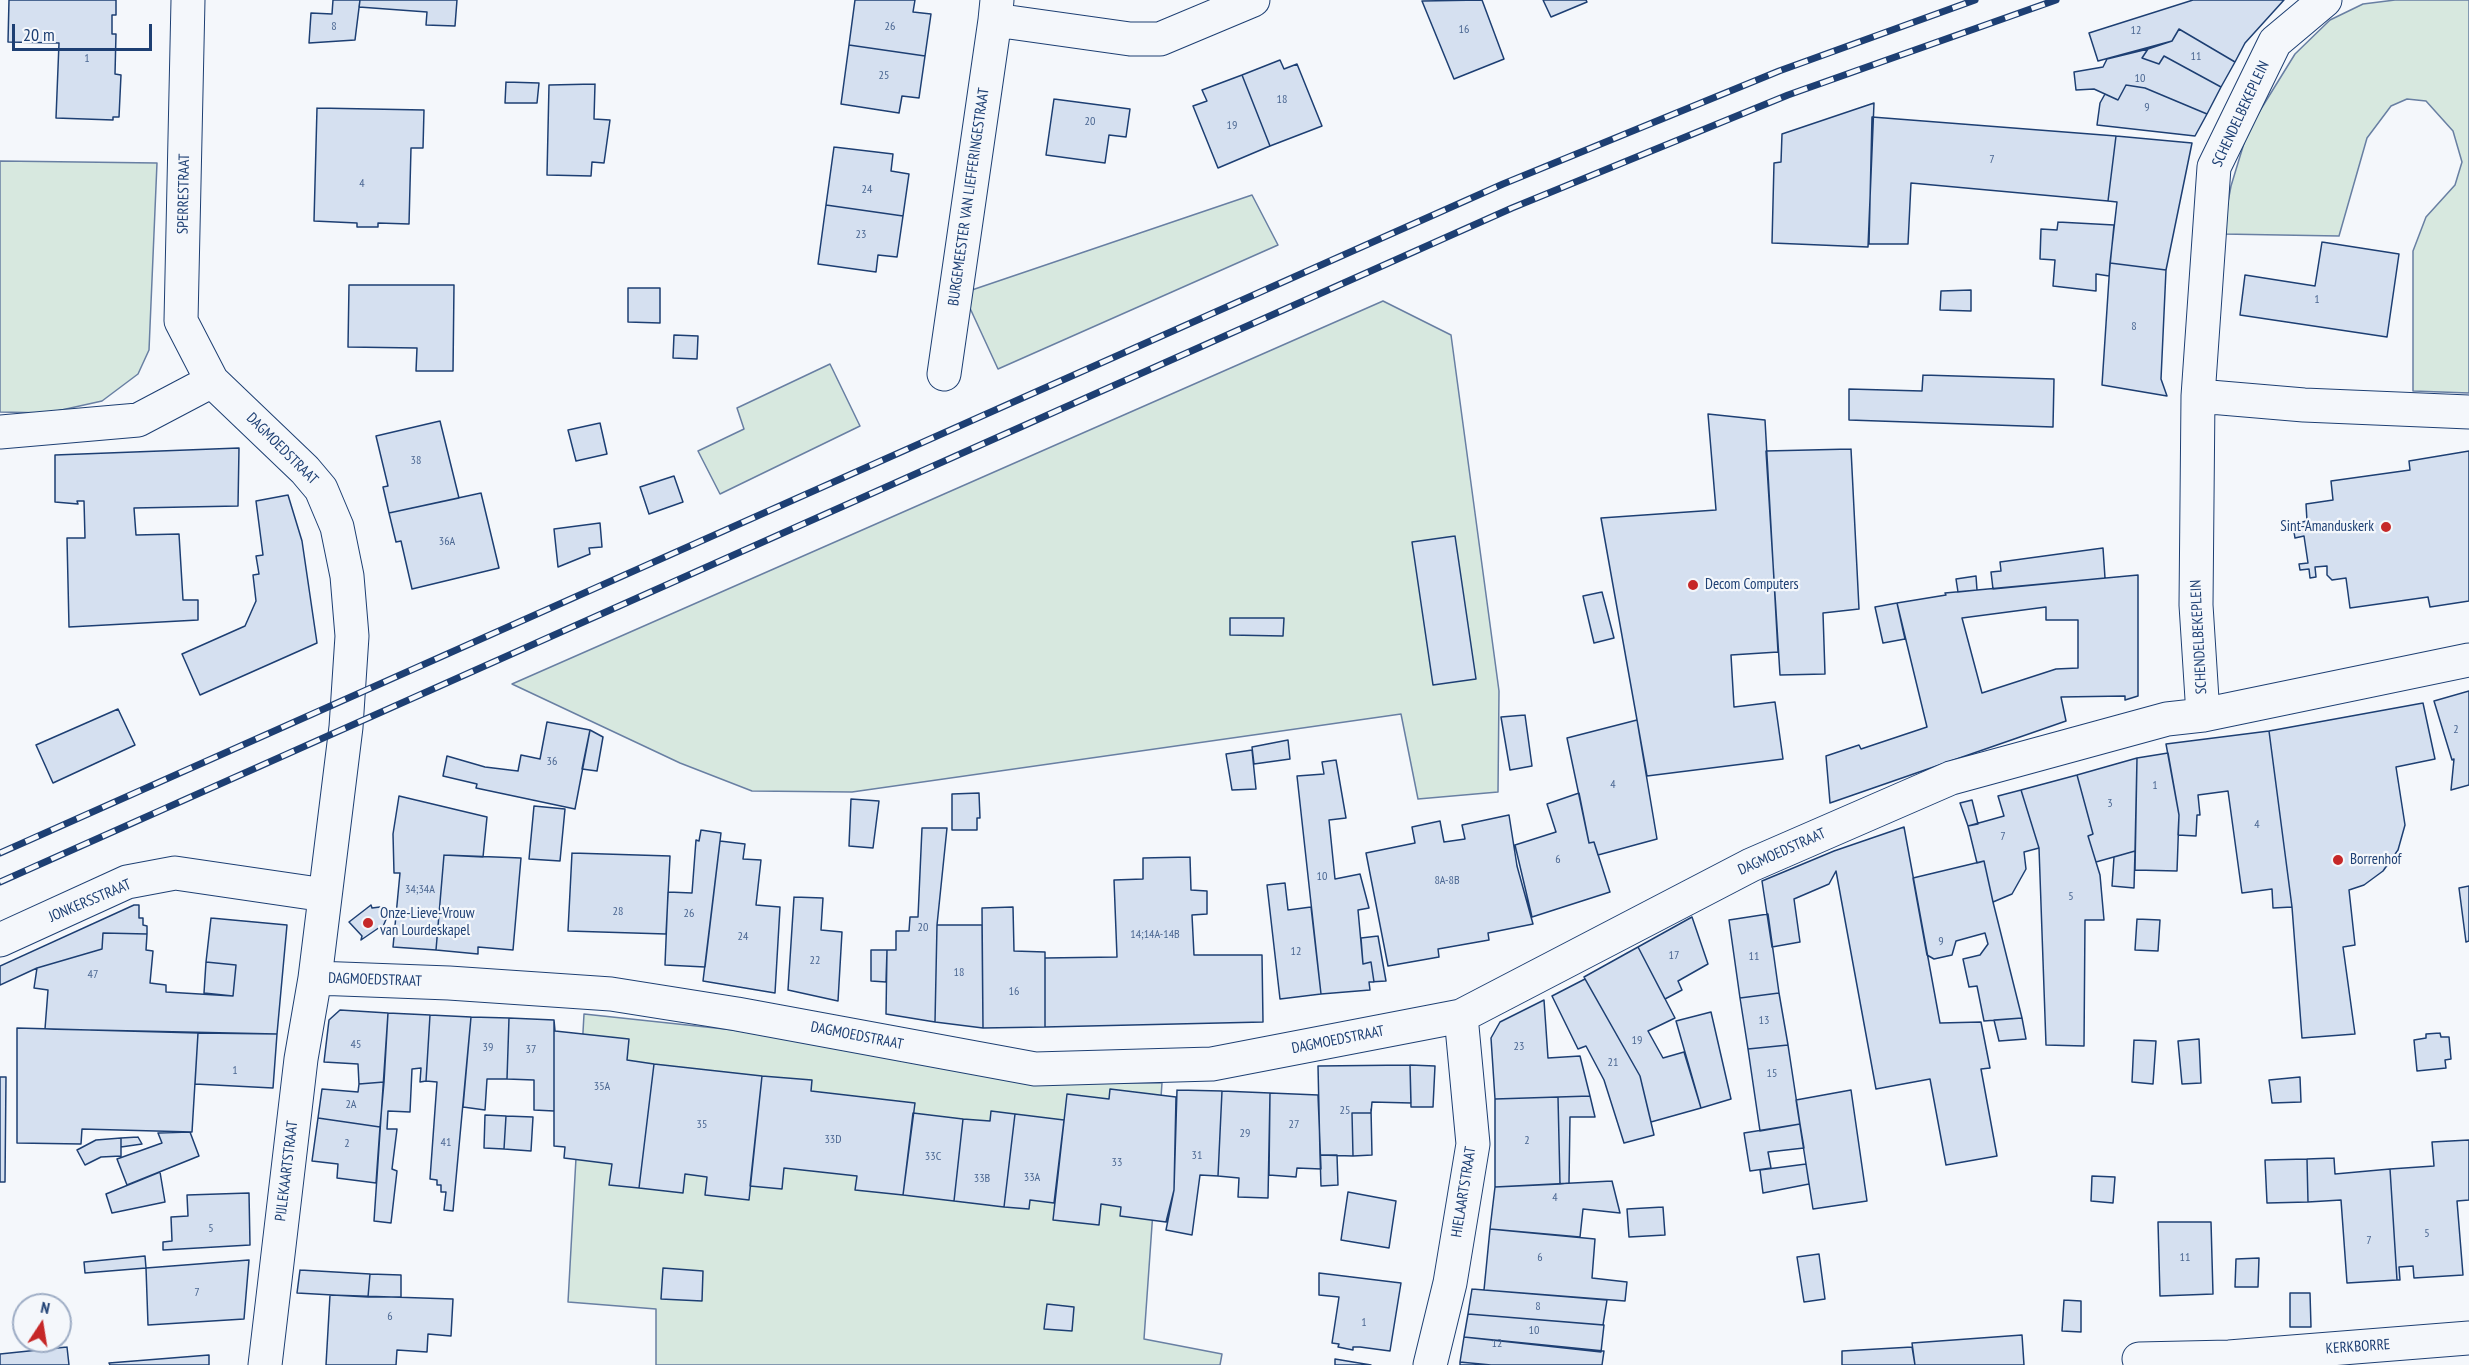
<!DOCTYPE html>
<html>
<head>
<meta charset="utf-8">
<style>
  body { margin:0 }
  #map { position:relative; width:2469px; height:1365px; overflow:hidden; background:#f4f7fb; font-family:"PT Sans Narrow",sans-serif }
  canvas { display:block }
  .north { position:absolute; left:12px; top:1293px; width:60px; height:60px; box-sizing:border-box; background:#f4f7fb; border:2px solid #9eadc5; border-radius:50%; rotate:12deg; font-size:16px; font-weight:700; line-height:24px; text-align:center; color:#1d3f73 }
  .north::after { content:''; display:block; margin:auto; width:21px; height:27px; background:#c62828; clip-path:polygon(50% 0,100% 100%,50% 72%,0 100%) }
  .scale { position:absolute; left:12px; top:24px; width:140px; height:27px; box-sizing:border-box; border:3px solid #1d3f73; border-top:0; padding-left:8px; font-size:18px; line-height:21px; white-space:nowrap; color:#1d3f73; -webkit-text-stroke:4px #f4f7fb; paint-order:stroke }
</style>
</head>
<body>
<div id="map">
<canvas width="2469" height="1365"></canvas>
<div class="north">N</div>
<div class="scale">20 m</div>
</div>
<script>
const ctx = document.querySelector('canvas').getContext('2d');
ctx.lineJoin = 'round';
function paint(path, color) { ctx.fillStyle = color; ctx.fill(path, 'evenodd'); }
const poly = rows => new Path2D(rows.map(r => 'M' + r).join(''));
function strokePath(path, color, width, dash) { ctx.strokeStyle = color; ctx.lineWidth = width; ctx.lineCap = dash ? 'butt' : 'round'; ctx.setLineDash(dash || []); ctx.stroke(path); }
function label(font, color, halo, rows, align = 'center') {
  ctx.font = font + ' "PT Sans Narrow",sans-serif'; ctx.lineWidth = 4.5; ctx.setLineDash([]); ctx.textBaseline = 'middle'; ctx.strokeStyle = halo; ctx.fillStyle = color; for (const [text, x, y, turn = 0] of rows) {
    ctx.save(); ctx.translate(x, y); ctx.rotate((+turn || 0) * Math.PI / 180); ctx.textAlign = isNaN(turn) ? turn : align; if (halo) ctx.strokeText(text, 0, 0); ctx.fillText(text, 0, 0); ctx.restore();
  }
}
const green = poly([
  [2395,0,2469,0,2469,393,2413,391,2413,251,2426,217,2455,185,2462,162,2453,131,2426,101,2407,99,2391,106,2367,138,2339,236,2222,234,2231,186,2248,130,2295,54,2330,20,2363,4,2395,0],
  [0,161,157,163,149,350,138,374,102,401,48,413,0,412,0,161],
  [1252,195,1278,245,998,369,963,293,1252,195],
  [1383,301,1451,335,1499,691,1498,792,1418,799,1401,714,852,792,752,791,680,763,512,684,1383,301],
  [830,364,860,426,720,494,698,451,744,429,737,408,830,364],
  [584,1014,734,1030,1035,1082,1162,1083,1144,1339,1222,1354,1220,1365,656,1365,656,1309,568,1302,584,1014]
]);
paint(green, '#d7e8df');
strokePath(green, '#687fa3', 1.5);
const building = poly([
  [9,0,116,0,116,15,112,15,112,34,116,34,115,74,121,75,119,117,113,117,113,120,56,118,59,43,8,42,9,0],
  [333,0,360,0,355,40,309,43,311,13,332,14,333,0],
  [360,0,457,0,455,26,426,25,427,12,359,7,360,0],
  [855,0,915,0,913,12,931,14,925,56,849,45,855,0],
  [1482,0,1504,59,1454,79,1422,1,1482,0],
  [1543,0,1586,0,1587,2,1551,17,1543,0],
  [2193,0,2284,0,2245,43,2235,62,2179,29,2172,41,2098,61,2089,33,2193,0],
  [2179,29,2235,62,2221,87,2164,56,2159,64,2142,58,2148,49,2172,41,2179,29],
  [849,45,925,56,919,98,902,96,899,113,841,104,849,45],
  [2148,49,2142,58,2159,64,2164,56,2221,87,2207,114,2145,88,2126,85,2118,100,2094,89,2076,90,2074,72,2103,67,2107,59,2148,49],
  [1280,60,1284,69,1297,64,1322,126,1270,146,1242,75,1280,60],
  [1242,75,1270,146,1218,168,1193,106,1207,101,1202,90,1242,75],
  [506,82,539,83,537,103,505,103,506,82],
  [595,84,594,119,610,120,604,163,592,162,591,176,547,175,549,85,595,84],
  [2126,85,2145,88,2207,114,2195,136,2097,125,2100,103,2105,94,2118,100,2126,85],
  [1054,99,1130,109,1126,137,1109,135,1105,163,1046,155,1054,99],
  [1874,103,1868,247,1772,243,1774,163,1781,162,1782,134,1874,103],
  [317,108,424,110,423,148,411,148,409,224,378,223,378,227,357,227,357,223,314,221,317,108],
  [1872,117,2116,136,2108,201,1911,183,1908,244,1869,244,1872,117],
  [2116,136,2192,143,2166,270,2110,263,2117,202,2108,201,2116,136],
  [834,147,893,154,891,171,909,174,903,216,826,205,834,147],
  [826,205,903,216,897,257,878,255,876,272,818,264,826,205],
  [2058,222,2114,225,2109,276,2096,274,2096,291,2053,286,2055,260,2040,259,2041,229,2057,230,2058,222],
  [2322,242,2399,254,2387,337,2240,315,2245,275,2315,286,2322,242],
  [2110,263,2166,270,2161,379,2167,396,2102,385,2110,263],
  [349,285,454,285,453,371,416,371,417,348,348,347,349,285],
  [628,288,660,288,660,323,628,322,628,288],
  [1971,290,1971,311,1940,310,1941,291,1971,290],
  [674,335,698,336,697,359,673,358,674,335],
  [1923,375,2054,379,2053,427,1849,420,1849,389,1922,391,1923,375],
  [1708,414,1765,420,1778,652,1731,655,1734,707,1775,702,1783,759,1647,776,1601,518,1716,510,1708,414],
  [440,421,459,498,389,513,383,487,388,486,376,436,440,421],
  [600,423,607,454,576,461,568,430,600,423],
  [239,448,238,506,134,508,136,535,179,534,183,600,198,600,198,620,69,627,67,538,85,538,84,501,77,501,78,504,55,502,55,455,239,448],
  [1851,449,1859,609,1823,613,1825,674,1780,675,1766,451,1851,449],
  [2469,451,2469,601,2430,607,2428,597,2350,608,2346,578,2332,580,2327,575,2327,566,2315,567,2316,577,2310,578,2309,569,2300,570,2299,564,2308,563,2304,536,2295,538,2294,532,2303,530,2302,522,2307,521,2306,504,2333,500,2331,481,2410,470,2409,461,2469,451],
  [674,476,683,502,649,514,640,487,674,476],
  [481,493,499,568,412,589,401,541,396,542,389,513,481,493],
  [288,495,302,541,317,643,200,695,182,654,245,626,256,601,253,575,259,574,256,556,263,555,256,501,288,495],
  [600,523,602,547,589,548,590,554,558,567,554,529,600,523],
  [1455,536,1476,679,1433,685,1412,542,1455,536],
  [2103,548,2105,578,1993,589,1991,572,2001,571,2000,562,2103,548],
  [2138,575,2138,696,2125,700,2125,696,2061,697,2066,721,1830,803,1826,756,1859,745,1861,749,1927,727,1897,603,1946,595,1945,593,2138,575],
  [2046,607,2046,620,2078,620,2078,668,2056,669,1982,693,1962,618,2046,607],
  [1976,576,1977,590,1958,592,1956,579,1976,576],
  [1602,592,1614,638,1594,643,1583,596,1602,592],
  [1897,603,1905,639,1883,643,1875,607,1897,603],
  [1230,618,1284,618,1283,636,1230,635,1230,618],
  [2469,691,2469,785,2451,790,2454,759,2452,760,2434,701,2469,691],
  [2423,703,2435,759,2396,767,2405,825,2398,850,2383,871,2364,885,2349,890,2355,945,2343,947,2355,1034,2302,1038,2292,907,2269,731,2423,703],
  [118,709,135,745,53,783,36,745,118,709],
  [1525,715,1532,766,1510,770,1501,717,1525,715],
  [1637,720,1657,839,1598,855,1594,842,1589,843,1567,738,1637,720],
  [547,722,590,730,575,809,476,788,477,784,443,776,447,756,485,767,518,771,521,755,540,759,547,722],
  [590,730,603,737,597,771,582,769,590,730],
  [2269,731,2292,907,2273,908,2272,889,2242,893,2228,791,2198,795,2200,815,2197,815,2196,836,2178,835,2179,815,2166,744,2269,731],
  [1288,740,1290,759,1254,764,1252,747,1288,740],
  [1252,750,1256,789,1232,790,1226,754,1252,750],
  [2168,753,2179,815,2177,871,2135,870,2137,758,2168,753],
  [2137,758,2135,851,2096,862,2088,836,2093,834,2077,775,2137,758],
  [1336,760,1346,818,1329,820,1335,879,1360,874,1369,908,1358,910,1363,964,1371,962,1374,982,1369,982,1370,990,1321,994,1297,776,1324,774,1322,762,1336,760],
  [2077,775,2093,834,2088,836,2100,875,2104,920,2085,920,2084,1046,2046,1045,2039,848,2021,790,2077,775],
  [2021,790,2039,848,2024,852,2026,869,2012,894,1993,902,1984,861,1977,863,1968,826,2004,816,1998,796,2021,790],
  [979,793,980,818,977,818,977,830,952,830,952,794,979,793],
  [1579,793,1589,843,1594,842,1610,892,1532,917,1515,845,1556,832,1547,804,1579,793],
  [399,796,487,817,483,857,444,855,436,950,393,947,400,873,394,873,393,834,399,796],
  [851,799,879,801,873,848,849,846,851,799],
  [1972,800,1978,824,1968,826,1960,803,1972,800],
  [534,806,565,809,560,861,529,859,534,806],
  [1509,815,1517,866,1533,924,1488,933,1489,940,1438,949,1439,957,1388,966,1366,853,1415,843,1412,827,1440,821,1444,842,1465,839,1462,825,1509,815],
  [1904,827,1940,1023,1981,1022,1990,1068,1981,1069,1997,1156,1946,1165,1930,1079,1876,1089,1836,871,1829,884,1794,899,1800,942,1772,947,1762,881,1834,851,1904,827],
  [922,828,947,828,937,925,935,1022,886,1014,887,950,896,950,896,931,909,931,910,917,918,917,922,828],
  [701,830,721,833,705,967,665,965,668,892,692,893,696,840,699,841,701,830],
  [720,841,745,844,743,859,761,860,756,905,780,907,775,993,703,981,720,841],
  [2135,851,2134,888,2112,886,2114,857,2135,851],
  [572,853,670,856,666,934,568,931,572,853],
  [444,855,521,858,513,950,478,947,478,954,436,950,444,855],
  [1190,857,1191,890,1207,891,1207,914,1192,915,1194,955,1262,955,1263,1022,1045,1027,1045,958,1117,957,1114,880,1143,879,1143,858,1190,857],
  [1984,861,1993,902,2022,1018,1984,1021,1977,986,1969,987,1963,959,1980,955,1988,944,1985,933,1956,941,1952,955,1934,959,1927,955,1913,878,1984,861],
  [1285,883,1288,910,1311,907,1321,994,1280,999,1267,885,1285,883],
  [2469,886,2469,941,2466,942,2459,888,2469,886],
  [794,897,823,898,821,930,842,932,838,1001,788,990,794,897],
  [134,905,139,905,139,918,143,918,143,925,147,926,147,934,103,933,102,949,37,968,0,985,0,966,134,905],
  [371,905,372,908,380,907,387,917,382,929,380,927,361,940,362,936,349,922,371,905],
  [1013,907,1014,951,1045,952,1045,1027,983,1028,982,908,1013,907],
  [1768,914,1779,993,1740,998,1729,920,1768,914],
  [1692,917,1708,964,1678,981,1682,990,1665,999,1638,947,1692,917],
  [211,918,287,925,277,1034,45,1029,48,990,34,988,37,968,102,949,103,933,147,934,146,950,153,951,150,983,166,985,166,992,233,996,236,965,206,962,211,918],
  [2137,919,2160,920,2158,951,2135,950,2137,919],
  [937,925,982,925,983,1028,935,1022,937,925],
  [1378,936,1386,981,1369,982,1374,982,1371,962,1363,964,1361,938,1378,936],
  [1638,947,1675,1018,1648,1031,1663,1058,1684,1052,1701,1108,1651,1122,1640,1076,1584,977,1638,947],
  [871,950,887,950,886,982,871,981,871,950],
  [206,962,236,965,233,996,204,993,206,962],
  [1585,979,1640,1076,1654,1135,1624,1143,1604,1080,1586,1046,1578,1049,1552,996,1585,979],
  [1779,993,1788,1045,1748,1049,1740,998,1779,993],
  [1544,1000,1548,1058,1580,1056,1590,1096,1495,1099,1491,1038,1500,1022,1544,1000],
  [340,1010,388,1013,384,1082,359,1084,358,1064,324,1062,329,1020,340,1010],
  [1711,1012,1731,1099,1701,1108,1676,1021,1711,1012],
  [388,1013,430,1015,426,1081,420,1082,421,1068,412,1069,410,1112,388,1111,387,1129,397,1129,392,1169,397,1171,391,1223,374,1221,388,1013],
  [430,1015,471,1017,453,1211,444,1210,446,1192,441,1192,441,1185,437,1185,437,1180,430,1179,437,1082,426,1081,430,1015],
  [471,1017,509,1018,507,1079,487,1079,485,1110,463,1107,471,1017],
  [509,1018,554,1020,554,1111,534,1110,534,1080,507,1079,509,1018],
  [2022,1018,2026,1039,1999,1041,1994,1020,2022,1018],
  [554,1020,555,1031,629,1039,627,1060,654,1064,639,1188,609,1185,612,1164,564,1158,565,1147,554,1146,554,1020],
  [17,1028,198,1033,192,1132,82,1129,81,1144,17,1143,17,1028],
  [198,1033,277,1034,273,1088,195,1084,198,1033],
  [2440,1033,2441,1037,2449,1037,2451,1059,2445,1060,2446,1068,2417,1071,2414,1040,2426,1038,2426,1034,2440,1033],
  [2199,1039,2201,1083,2182,1084,2178,1041,2199,1039],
  [2134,1040,2156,1041,2153,1084,2132,1082,2134,1040],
  [1788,1045,1800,1124,1760,1131,1748,1049,1788,1045],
  [654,1064,762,1076,749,1200,705,1195,707,1177,685,1174,683,1193,639,1188,654,1064],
  [1410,1065,1411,1103,1372,1102,1371,1113,1352,1113,1353,1156,1320,1155,1318,1066,1410,1065],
  [1410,1065,1435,1066,1433,1107,1411,1107,1410,1065],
  [762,1076,812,1080,811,1091,915,1103,903,1195,855,1190,857,1176,784,1168,782,1189,750,1186,762,1076],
  [0,1077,6,1077,5,1182,0,1182,0,1077],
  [2300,1077,2301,1102,2272,1103,2269,1080,2300,1077],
  [384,1082,380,1127,318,1118,322,1089,358,1092,359,1084,384,1082],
  [1110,1089,1176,1097,1174,1190,1166,1222,1120,1216,1121,1207,1101,1204,1099,1225,1053,1220,1067,1094,1109,1099,1110,1089],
  [1177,1090,1222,1091,1218,1176,1200,1175,1192,1235,1166,1230,1174,1190,1177,1090],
  [1851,1090,1867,1201,1813,1209,1796,1100,1851,1090],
  [1222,1091,1270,1093,1268,1198,1238,1197,1239,1178,1218,1176,1222,1091],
  [1270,1093,1318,1095,1321,1169,1297,1168,1296,1177,1269,1175,1270,1093],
  [1590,1096,1595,1117,1570,1117,1569,1183,1560,1184,1558,1097,1590,1096],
  [1558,1097,1560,1184,1495,1187,1495,1099,1558,1097],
  [1371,1109,1372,1155,1353,1156,1352,1113,1371,1113,1371,1109],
  [991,1111,1015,1114,1004,1207,954,1201,963,1119,990,1121,991,1111],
  [913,1113,963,1119,954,1201,903,1195,913,1113],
  [1015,1114,1064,1120,1054,1203,1030,1200,1029,1209,1004,1207,1015,1114],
  [485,1115,506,1116,504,1149,484,1148,485,1115],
  [506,1116,533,1117,531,1151,504,1149,506,1116],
  [318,1118,380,1127,376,1183,337,1178,338,1164,312,1161,318,1118],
  [1800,1124,1804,1148,1768,1152,1771,1168,1750,1171,1744,1133,1800,1124],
  [190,1132,199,1156,127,1185,117,1159,162,1143,158,1133,190,1132],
  [138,1137,142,1144,121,1147,121,1138,138,1137],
  [121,1138,121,1156,101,1157,85,1165,77,1150,96,1140,121,1138],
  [2469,1140,2469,1200,2457,1201,2463,1275,2414,1278,2413,1266,2399,1267,2400,1280,2397,1280,2390,1169,2434,1166,2432,1142,2469,1140],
  [1320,1155,1337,1155,1338,1185,1321,1186,1320,1155],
  [2334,1158,2335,1174,2390,1169,2397,1280,2347,1283,2341,1200,2308,1202,2307,1159,2334,1158],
  [2307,1159,2308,1202,2267,1203,2265,1160,2307,1159],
  [1806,1164,1809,1184,1763,1193,1760,1170,1806,1164],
  [160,1172,165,1202,112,1213,106,1194,160,1172],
  [2092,1176,2115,1177,2113,1203,2091,1201,2092,1176],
  [1612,1181,1620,1213,1583,1209,1580,1237,1490,1229,1495,1187,1612,1181],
  [1348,1192,1396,1201,1389,1248,1341,1240,1348,1192],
  [249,1193,250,1245,163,1250,163,1242,172,1241,171,1217,188,1216,187,1195,249,1193],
  [1663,1207,1665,1235,1629,1237,1627,1209,1663,1207],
  [2158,1222,2211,1222,2213,1294,2160,1296,2158,1222],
  [1490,1229,1595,1239,1592,1278,1627,1282,1625,1301,1484,1290,1490,1229],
  [1819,1254,1825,1299,1804,1302,1797,1257,1819,1254],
  [145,1256,146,1268,85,1273,84,1262,145,1256],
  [2259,1258,2258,1287,2235,1287,2236,1259,2259,1258],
  [249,1260,244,1319,148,1325,146,1268,249,1260],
  [663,1268,703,1271,702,1301,661,1299,663,1268],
  [300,1270,370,1274,368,1297,297,1293,300,1270],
  [1319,1273,1401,1283,1390,1351,1360,1347,1353,1347,1353,1350,1338,1347,1339,1344,1332,1343,1339,1297,1319,1295,1319,1273],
  [370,1274,401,1275,401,1297,368,1297,370,1274],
  [1472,1289,1607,1300,1603,1325,1468,1314,1472,1289],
  [2290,1293,2310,1293,2311,1327,2290,1327,2290,1293],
  [330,1295,453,1299,451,1336,428,1334,427,1352,397,1350,396,1365,326,1365,330,1295],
  [2064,1300,2081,1301,2081,1332,2062,1331,2064,1300],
  [1047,1304,1074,1307,1072,1331,1044,1329,1047,1304],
  [1468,1314,1604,1325,1601,1352,1464,1337,1468,1314],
  [2022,1335,2024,1365,1915,1365,1912,1343,2022,1335],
  [1464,1337,1604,1351,1602,1365,1491,1365,1460,1362,1464,1337],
  [67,1347,69,1365,0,1365,0,1354,67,1347],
  [1912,1347,1915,1365,1842,1365,1842,1351,1912,1347],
  [209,1355,209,1365,110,1365,109,1363,209,1355],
  [1335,1359,1371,1365,1335,1365,1335,1359],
  [1460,1362,1491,1365,1460,1365,1460,1362]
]);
paint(building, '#d5e0f0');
strokePath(building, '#1d3f73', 1.5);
const street = poly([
  [188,0,181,321,212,381],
  [997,0,995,20,1130,39,1160,39,1253,0],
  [944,374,995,20],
  [2198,396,2304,405,2469,412],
  [0,432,138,420,212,381,305,470,321,489,337,527,347,576,352,636,346,727,315,978,301,1059,265,1365],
  [2203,715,2196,605,2198,396,2214,167,2275,42,2325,0],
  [0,940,127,882,175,873,325,895],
  [315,978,449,983,611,994,737,1014,1035,1069,1212,1064,1461,1016,1751,865,1951,778,2167,719,2203,715,2469,660],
  [2139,1359,2229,1357,2469,1338],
  [1430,1365,1450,1283,1473,1144,1461,1016]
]);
strokePath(street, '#1d3f73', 35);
strokePath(street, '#f4f7fb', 33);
const rail = poly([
  [0,853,1503,184,1779,71,1975,0],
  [0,882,1512,208,1788,95,2056,0]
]);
strokePath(rail, '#1d3f73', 7);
strokePath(rail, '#f4f7fb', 4.5, [14]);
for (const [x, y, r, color] of [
  [2386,527,6,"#c62828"],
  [1693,585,6,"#c62828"],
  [2338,860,6,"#c62828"],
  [368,923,6,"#c62828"]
]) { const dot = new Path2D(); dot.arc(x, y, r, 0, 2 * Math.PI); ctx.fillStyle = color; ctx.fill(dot); strokePath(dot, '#f4f7fb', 2); }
label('12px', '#4b6792', null, [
  ["8",334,27],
  ["26",890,27],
  ["16",1464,30],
  ["12",2136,31],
  ["11",2196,57],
  ["1",87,59],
  ["25",884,76],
  ["10",2140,79],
  ["18",1282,100],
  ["9",2147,108],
  ["20",1090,122],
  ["19",1232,126],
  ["7",1992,160],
  ["4",362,184],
  ["24",867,190],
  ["23",861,235],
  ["1",2317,300],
  ["8",2134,327],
  ["38",416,461],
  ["36A",447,542],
  ["2",2456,730],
  ["36",552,762],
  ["4",1613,785],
  ["1",2155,786],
  ["3",2110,804],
  ["4",2257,825],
  ["7",2003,837],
  ["6",1558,860],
  ["10",1322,877],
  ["8A-8B",1447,881],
  ["34;34A",420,890],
  ["5",2071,897],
  ["28",618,912],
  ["26",689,914],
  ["20",923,928],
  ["14;14A-14B",1155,935],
  ["24",743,937],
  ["9",1941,942],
  ["12",1296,952],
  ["17",1674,956],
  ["11",1754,957],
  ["22",815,961],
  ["18",959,973],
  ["47",93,975],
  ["16",1014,992],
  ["13",1764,1021],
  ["19",1637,1041],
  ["45",356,1045],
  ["23",1519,1047],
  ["39",488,1048],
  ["37",531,1050],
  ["21",1613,1063],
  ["1",235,1071],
  ["15",1772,1074],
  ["35A",602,1087],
  ["2A",351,1105],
  ["25",1345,1111],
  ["35",702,1125],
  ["27",1294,1125],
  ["29",1245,1134],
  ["33D",833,1140],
  ["2",1527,1141],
  ["41",446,1143],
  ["2",347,1144],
  ["31",1197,1156],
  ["33C",933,1157],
  ["33",1117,1163],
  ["33A",1032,1178],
  ["33B",982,1179],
  ["4",1555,1198],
  ["5",211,1229],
  ["5",2427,1234],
  ["7",2369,1241],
  ["6",1540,1258],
  ["11",2185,1258],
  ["7",197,1293],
  ["8",1538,1307],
  ["6",390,1317],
  ["1",1364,1323],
  ["10",1534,1331],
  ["12",1497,1344]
]);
label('15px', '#1d3f73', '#f4f7fb', [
  ["SCHENDELBEKEPLEIN",2241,114,-65],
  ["SPERRESTRAAT",184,194,-89],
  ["BURGEMEESTER VAN LIEFFERINGESTRAAT",969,197,-82],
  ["DAGMOEDSTRAAT",282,449,45],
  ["SCHENDELBEKEPLEIN",2199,637,-93],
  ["DAGMOEDSTRAAT",1782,852,-24],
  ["JONKERSSTRAAT",90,901,-23],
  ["DAGMOEDSTRAAT",375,980,2],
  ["DAGMOEDSTRAAT",857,1036,11],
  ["DAGMOEDSTRAAT",1338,1040,-11],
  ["PIJLEKAARTSTRAAT",287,1171,-83],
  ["HIELAARTSTRAAT",1464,1192,-81],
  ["KERKBORRE",2358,1347,-4]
]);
label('15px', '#1d3f73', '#f4f7fb', [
  ["Sint-Amanduskerk",2374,527,"right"],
  ["Decom Computers",1705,585],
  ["Borrenhof",2350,860],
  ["Onze-Lieve-Vrouw",380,914],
  ["van Lourdeskapel",380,931]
], 'left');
</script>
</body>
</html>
